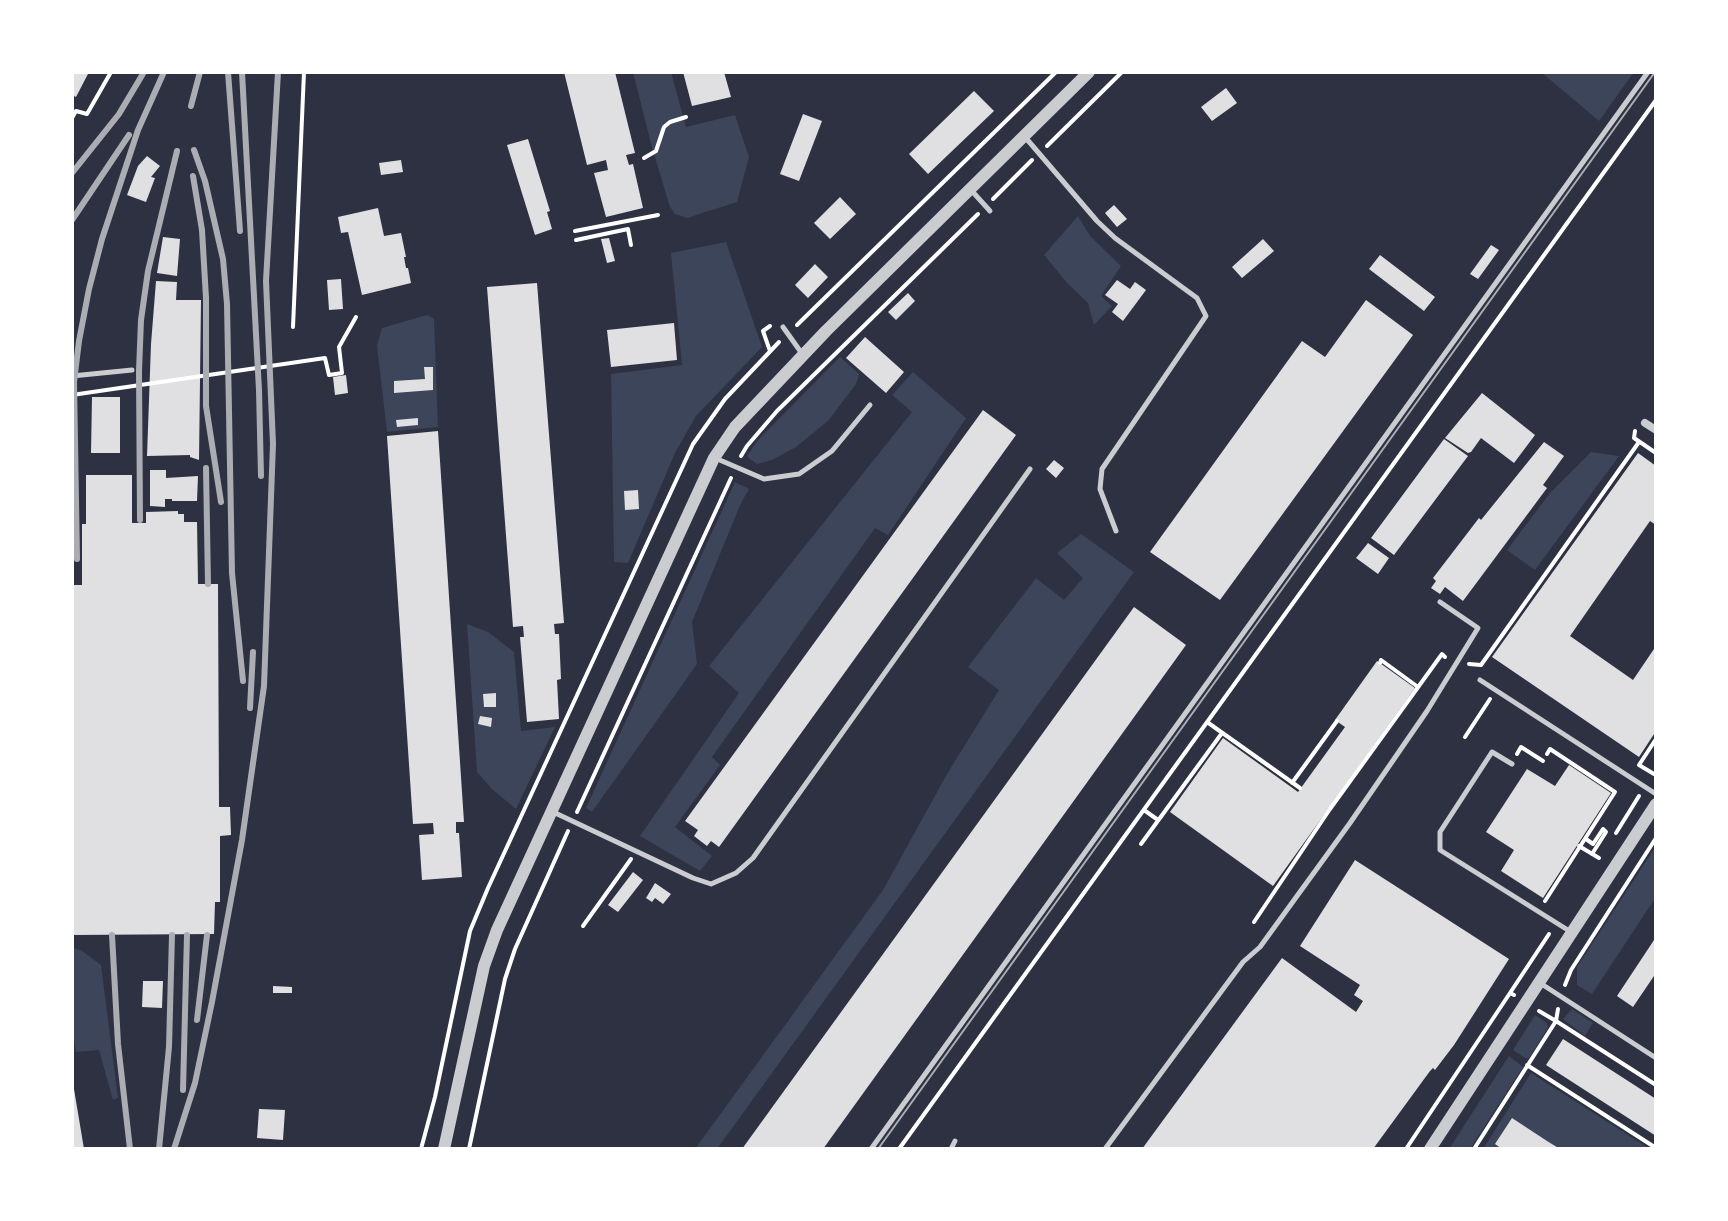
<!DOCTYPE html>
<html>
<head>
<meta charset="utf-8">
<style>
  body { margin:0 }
  #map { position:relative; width:1728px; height:1221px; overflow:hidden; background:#2d3142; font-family:Poppins,sans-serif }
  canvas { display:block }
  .frame { position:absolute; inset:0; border:74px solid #fff; pointer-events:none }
</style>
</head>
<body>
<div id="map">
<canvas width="1728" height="1221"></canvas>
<div class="frame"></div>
</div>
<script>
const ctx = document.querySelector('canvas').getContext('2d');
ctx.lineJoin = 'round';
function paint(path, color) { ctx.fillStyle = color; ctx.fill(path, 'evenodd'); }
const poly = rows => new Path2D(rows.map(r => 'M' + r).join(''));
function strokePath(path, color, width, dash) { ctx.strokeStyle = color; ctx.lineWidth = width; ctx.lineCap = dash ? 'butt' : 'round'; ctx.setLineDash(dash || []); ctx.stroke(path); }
paint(poly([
  [633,72,671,72,686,127,735,115,749,157,737,202,687,218,675,214,670,207,651,144],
  [1541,72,1634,72,1599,121],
  [1078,216,1090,236,1121,266,1101,296,1112,306,1094,325,1088,303,1068,284,1044,255],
  [726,242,762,347,696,416,675,453,628,563,614,562,611,374,682,365,671,253],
  [427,315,434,319,438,427,387,432,377,346,382,328],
  [840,357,859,374,856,384,828,421,796,447,772,460,757,464,750,459,747,456,758,440],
  [913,372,966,418,888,535,875,528,712,757,720,765,675,827,712,856,700,871,640,836,739,693,709,666,912,412,892,395],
  [1591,452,1619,456,1535,570,1507,550,1550,493],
  [735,482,749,489,741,503,692,622,697,664,592,812,586,808],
  [1081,534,1134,572,717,1149,695,1149,883,890,947,774,999,690,968,667,1036,578,1064,600,1083,578,1057,553],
  [467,624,488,632,514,652,521,731,555,727,516,809,492,789,477,772],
  [1656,846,1656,897,1592,994,1577,985,1577,967],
  [72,948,81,950,101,965,118,1098,113,1100,99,1050,76,1052,72,1027],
  [1572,1009,1593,1023,1585,1036,1563,1019],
  [1535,1015,1547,1023,1548,1028,1529,1058,1525,1058,1513,1050],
  [1509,1056,1523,1067,1470,1149,1449,1149],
  [1531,1073,1650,1149,1483,1149]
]), '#3c4559');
paint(poly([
  [72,72,89,72,76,97,72,95],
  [564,72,615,72,635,153,626,155,629,165,633,164,643,208,606,217,594,173,608,170,606,160,587,165],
  [683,72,724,72,731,97,692,106],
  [1226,88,1237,103,1212,121,1201,107],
  [974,91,994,111,928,174,909,154],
  [803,114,822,121,799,181,780,174],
  [528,139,550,211,547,212,552,229,535,235,507,145],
  [147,156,160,166,151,177,155,178,146,202,127,195,138,166],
  [401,160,403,172,381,175,379,163],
  [840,197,856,214,830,239,814,223],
  [1114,205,1127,219,1117,227,1105,213],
  [378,208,384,236,401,233,406,257,404,257,406,268,408,268,411,283,362,295,348,232,341,233,338,217],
  [163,237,180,239,177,276,157,273],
  [609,238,615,261,607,263,601,239],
  [1263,239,1274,251,1242,278,1232,267],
  [1491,245,1499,250,1478,279,1470,274],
  [1380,255,1435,297,1424,311,1369,269],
  [815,264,828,277,808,298,795,285],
  [341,279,343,309,329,310,327,280],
  [1117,280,1130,289,1135,282,1146,290,1123,321,1112,312,1118,304,1105,295],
  [156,281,177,282,176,300,201,300,199,460,190,457,190,455,147,456,151,344],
  [537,283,564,623,554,624,555,634,559,634,561,679,557,680,559,719,527,722,520,637,524,637,523,626,513,627,487,287],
  [908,293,915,301,896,320,888,312],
  [1366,300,1413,335,1220,600,1150,552,1302,341,1325,357],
  [674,323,677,360,611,367,607,330],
  [865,337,904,372,886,393,846,358],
  [424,367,433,367,433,390,394,393,394,381,425,379],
  [346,375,348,393,335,395,333,377],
  [1482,393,1535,435,1514,463,1481,438,1471,452,1468,453,1445,438],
  [92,397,120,397,120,453,91,453],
  [983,410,1016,435,719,847,711,841,707,846,694,836,698,830,685,821],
  [418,418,418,425,397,427,396,420],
  [438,431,464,822,456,822,456,833,459,833,462,877,422,880,419,835,434,834,433,823,413,824,387,436],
  [1444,439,1468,456,1394,555,1371,538],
  [1544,442,1564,456,1543,485,1547,488,1463,601,1445,587,1440,594,1431,588,1436,581,1433,578,1479,518,1481,520],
  [1638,453,1656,466,1656,525,1650,521,1570,636,1633,680,1656,646,1656,731,1639,757,1492,657],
  [1054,460,1064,468,1056,478,1046,469],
  [150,470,166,470,166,478,198,476,197,501,172,501,172,499,165,499,165,507,150,506],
  [86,475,132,475,132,523,146,523,146,512,178,511,178,514,184,514,184,522,197,522,198,584,218,584,219,807,230,807,231,835,220,836,220,902,215,902,214,934,72,935,72,585,82,585,82,524,86,524],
  [638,490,639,509,625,510,624,491],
  [1368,543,1389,558,1378,574,1356,558],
  [1134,607,1186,645,823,1149,742,1149],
  [1377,661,1415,688,1273,886,1170,812,1223,738,1298,792,1345,727,1335,720],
  [496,693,496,707,484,707,483,694],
  [480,716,492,718,491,727,478,724],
  [1569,765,1611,793,1543,898,1501,871,1514,850,1486,832,1527,769,1555,786],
  [1355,860,1509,959,1454,1045,1435,1070,1433,1068,1430,1071,1373,1149,1142,1149,1282,958,1356,1012,1363,1001,1354,995,1360,985,1300,946],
  [633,872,643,880,618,912,608,905],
  [655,883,671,894,663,904,655,898,652,902,646,898],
  [1656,937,1656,973,1633,1007,1617,996],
  [143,981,163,981,162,1008,142,1007],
  [273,986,292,987,292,993,273,993],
  [1563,1039,1656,1099,1656,1136,1546,1065],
  [74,1089,84,1149,72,1149],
  [259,1109,285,1110,283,1140,257,1138],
  [1512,1118,1547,1141,1560,1149,1502,1149,1495,1144]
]), '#e0e0e3');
strokePath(poly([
  [72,118,76,111,87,114,111,72],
  [1047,146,1122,72],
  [644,158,656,151,664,127,670,122,686,117],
  [993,199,1032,160],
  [575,231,658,215],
  [576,240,628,229,631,245],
  [797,325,1056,72],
  [293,327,304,72],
  [770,351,763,331,770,326],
  [72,395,325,358,329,375,342,373,339,347,356,317],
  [1635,431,1634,438,1656,453],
  [741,456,747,446,777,411,978,214],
  [1380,663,1381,660,1418,687],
  [1469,664,1481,665,1486,658,1639,442],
  [1207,722,1300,788],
  [1465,737,1490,699],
  [1517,754,1521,747,1543,761],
  [1654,774,1639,765,1656,739],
  [1292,783,1337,721],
  [1144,810,1158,820],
  [577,812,731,478],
  [1616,833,1639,796],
  [1586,839,1593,844,1603,829,1606,832,1592,854],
  [1141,844,1222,733],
  [1579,846,1599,858],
  [1545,901,1615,792,1550,749,1547,754],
  [1254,922,1330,809,1442,654,1445,657],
  [583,926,631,859],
  [1565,985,1571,970,1656,838],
  [1514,995,1510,993,1549,934],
  [1558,1009,1556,1021,1656,1085],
  [1527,1065,1656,1148],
  [421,1149,435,1097,470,931,488,888,693,444,725,399,779,342],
  [469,1149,505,979,515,949,568,831],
  [899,1149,1656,100],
  [1406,1149,1510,993],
  [1474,1149,1556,1021,1539,1011]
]), '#fff', 4);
strokePath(poly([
  [1025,137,1097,221,1115,238,1197,298,1206,316,1102,469,1100,489,1116,531],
  [971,190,990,211],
  [783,327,803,355],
  [72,376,132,370],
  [715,458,764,479,799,474,832,451,870,405],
  [1480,680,1656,794],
  [1512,764,1492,752,1440,832,1440,850,1571,932],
  [551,811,693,878,711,884,736,873,753,858,1030,469],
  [1540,983,1656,1058],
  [871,1149,1648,72],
  [951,1149,955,1141],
  [1105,1149,1243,962,1260,947,1350,823,1427,711,1478,628,1440,602]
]), '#caccd0', 5);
strokePath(poly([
  [1645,423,1656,430]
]), '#caccd0', 8);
strokePath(poly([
  [444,1149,484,966,497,930,714,458,735,427,826,331,1089,72],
  [1430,1149,1656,804]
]), '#caccd0', 12);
strokePath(poly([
  [878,1149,1655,72]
]), '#abadb3', 2);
strokePath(poly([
  [228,72,240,231],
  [242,72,259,390,261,476],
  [191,106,200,72],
  [194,150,205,181,223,259,227,304,232,573,243,681],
  [72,173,119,114,144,72],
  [193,176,202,230,206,298,206,406,221,502],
  [72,220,129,135],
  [206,468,208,584],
  [140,520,139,371,141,320,148,271,177,151],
  [77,559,74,382,79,341,89,289,102,239,138,130,164,72],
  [250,708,253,652],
  [112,935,118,1044,130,1149],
  [197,1020,207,935],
  [183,1090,187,935],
  [159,1149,169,1047,172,935],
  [174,1149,195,1083,212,1002,242,840,264,686,273,444,266,281,278,72]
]), '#abadb3', 6);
</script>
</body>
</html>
